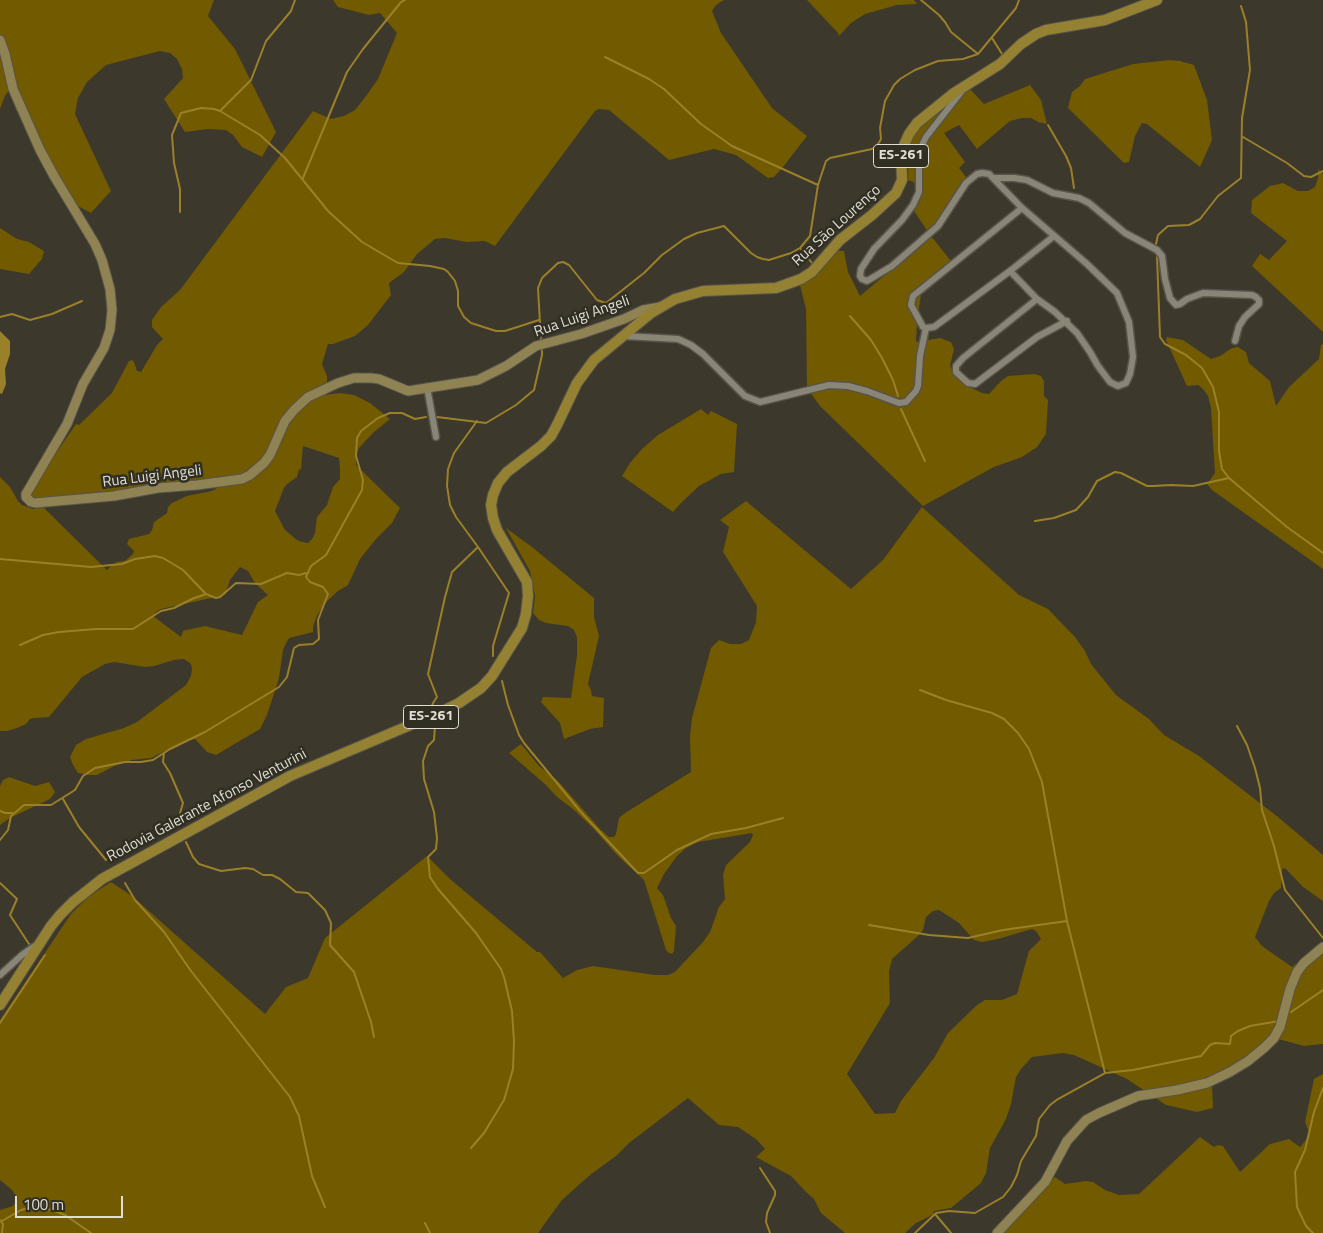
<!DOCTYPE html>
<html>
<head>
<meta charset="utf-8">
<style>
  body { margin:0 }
  #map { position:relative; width:1323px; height:1233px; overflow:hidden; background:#3c382c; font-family:"Titillium Web",sans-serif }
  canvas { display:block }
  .scale { position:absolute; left:15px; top:1196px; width:108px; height:22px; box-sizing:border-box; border:2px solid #e0ded6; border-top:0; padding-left:6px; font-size:15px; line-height:18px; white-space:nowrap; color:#e0ded6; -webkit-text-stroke:4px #312e22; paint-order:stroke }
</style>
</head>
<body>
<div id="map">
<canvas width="1323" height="1233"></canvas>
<div class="scale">100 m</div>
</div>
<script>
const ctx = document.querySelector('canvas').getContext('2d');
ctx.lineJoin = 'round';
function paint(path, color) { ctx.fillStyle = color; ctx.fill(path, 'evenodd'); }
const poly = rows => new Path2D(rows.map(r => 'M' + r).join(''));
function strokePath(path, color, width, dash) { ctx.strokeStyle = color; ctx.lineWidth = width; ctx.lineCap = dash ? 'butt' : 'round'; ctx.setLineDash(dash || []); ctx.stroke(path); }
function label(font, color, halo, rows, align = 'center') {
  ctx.font = font + ' "Titillium Web",sans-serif'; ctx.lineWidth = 5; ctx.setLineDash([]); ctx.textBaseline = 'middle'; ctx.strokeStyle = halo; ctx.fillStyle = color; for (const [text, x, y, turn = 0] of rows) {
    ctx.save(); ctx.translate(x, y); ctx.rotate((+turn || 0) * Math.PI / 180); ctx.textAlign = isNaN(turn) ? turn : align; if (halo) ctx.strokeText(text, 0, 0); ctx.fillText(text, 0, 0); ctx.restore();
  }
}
paint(poly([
  [0,0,214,0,208,16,235,49,276,132,262,157,242,147,233,135,226,130,208,129,185,132,164,99,183,78,182,69,177,59,170,53,160,51,106,65,87,82,78,98,75,114,111,191,91,213,74,204,16,110,9,90,5,96,0,109],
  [333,0,724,0,716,5,712,11,721,33,772,108,807,136,783,167,774,177,768,178,736,155,714,149,669,160,609,110,599,109,595,111,495,246,485,241,467,242,444,238,435,239,417,254,404,272,389,283,391,295,368,325,355,336,333,344,328,344,322,364,327,376,327,384,324,395,340,393,354,395,370,403,390,419,373,433,359,448,356,454,356,465,400,508,392,523,376,539,360,559,348,585,338,591,324,604,317,616,313,626,313,632,289,638,286,643,283,650,279,678,267,715,260,729,216,755,207,752,195,739,185,741,151,758,132,760,114,766,97,775,88,775,78,773,73,765,70,757,76,745,86,739,124,728,137,722,186,685,191,676,192,669,191,664,184,659,174,660,154,666,145,667,114,662,105,664,82,677,49,717,34,718,30,719,26,724,17,728,7,731,0,731,0,477,10,487,18,501,22,505,33,509,43,507,107,570,112,565,117,562,125,561,133,554,134,551,127,544,129,539,149,534,152,530,154,522,167,513,168,507,172,503,187,496,212,491,224,484,36,501,28,494,76,424,79,425,112,393,129,361,132,360,134,362,137,371,141,372,157,345,163,339,152,327,152,320,161,307,180,290,313,111,331,119,344,116,355,110,366,96,378,79,397,33,380,13,369,15,338,7],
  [303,446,339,458,340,468,340,479,333,487,327,505,317,517,315,533,312,539,308,543,302,542,297,540,285,530,275,511,284,488,287,484,297,477,299,469,301,470],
  [240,567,248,571,255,583,268,595,258,602,242,635,205,626,186,630,183,631,181,637,153,616,156,612,161,609,225,595,230,580],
  [807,0,914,0,917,4,897,5,865,14,851,23,839,36,838,33],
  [1170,60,1180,61,1194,65,1207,100,1212,140,1200,167,1147,124,1142,123,1135,136,1129,162,1124,163,1068,108,1072,92,1080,86,1085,79,1133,64],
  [1030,85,1041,100,1047,124,1038,122,1031,118,1022,118,1010,121,977,149,959,125,944,133,965,162,959,168,969,181,968,187,947,220,931,236,951,261,928,280,921,294,917,322,916,342,940,338,951,342,954,349,950,366,954,374,969,387,982,393,989,394,1001,381,1008,376,1034,374,1041,376,1044,381,1044,396,1048,400,1046,434,1037,447,1022,457,994,467,923,506,820,406,807,388,806,309,800,285,815,276,838,251,844,251,848,272,860,296,931,236,914,211,920,200,923,186,908,180,909,143,918,127,934,112,970,89,984,104],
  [1318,169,1323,174,1323,332,1252,266,1260,254,1269,260,1287,241,1251,213,1252,200,1270,186,1283,183,1298,191,1308,191,1315,187,1318,178],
  [0,228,17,239,29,242,44,251,42,259,29,274,0,269],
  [1167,337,1183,340,1211,359,1220,356,1232,348,1238,347,1246,352,1249,363,1270,381,1276,406,1289,387,1319,359,1321,345,1323,344,1323,569,1212,490,1207,484,1215,473,1211,408,1208,396,1203,389,1198,385,1187,386,1166,340],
  [701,409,708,415,711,411,737,424,734,472,721,474,699,486,681,503,673,512,622,476,630,463,642,449,658,435],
  [746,501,851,589,883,560,922,507,1019,595,1048,609,1075,637,1085,651,1091,664,1116,695,1149,719,1164,735,1199,756,1278,817,1323,855,1323,901,1303,887,1285,868,1282,869,1281,888,1274,893,1269,901,1255,937,1262,946,1292,967,1323,943,1323,1044,1304,1046,1278,1039,1212,1085,1213,1108,1197,1112,1166,1105,1127,1079,1074,1055,1063,1053,1032,1057,1021,1069,1016,1077,1011,1104,1006,1119,990,1148,986,1173,981,1183,951,1208,934,1211,933,1212,934,1214,916,1223,905,1233,845,1233,821,1213,814,1199,806,1192,791,1176,756,1157,765,1149,756,1139,738,1127,719,1125,688,1098,629,1143,616,1156,590,1175,562,1200,538,1233,0,1233,0,1210,13,1206,18,1198,11,1189,0,1180,0,1020,71,914,88,897,111,882,132,896,265,1014,286,987,308,978,325,938,427,856,450,879,537,952,540,952,563,978,577,970,593,966,655,975,668,975,675,972,703,942,710,932,719,907,725,899,723,875,726,865,750,842,753,835,752,833,698,842,686,848,677,856,664,874,657,888,663,895,671,918,676,926,674,951,672,954,669,953,666,950,644,880,618,856,593,828,573,809,557,797,546,785,509,753,521,744,539,766,558,781,601,830,609,837,614,837,616,834,619,818,625,813,691,772,690,736,692,718,711,648,719,640,730,644,741,644,749,640,756,622,757,606,723,552,729,527,720,520],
  [939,910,959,923,974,940,982,942,998,939,1032,929,1036,931,1041,939,1029,951,1017,994,1002,1000,985,1000,977,1005,948,1033,934,1058,901,1101,895,1113,875,1114,847,1074,890,1003,889,971,892,959,919,935,923,930,926,917,933,911],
  [506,528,532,547,594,598,594,617,599,636,588,684,591,690,592,696,604,698,603,727,590,729,564,739,560,723,541,702,543,697,571,698,577,655,577,637,574,630,568,626,546,623,539,620,533,613,535,597,530,571],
  [9,777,35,786,49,782,55,792,50,799,10,818,0,825,0,786,3,780],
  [1323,1074,1323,1233,995,1233,1055,1177,1065,1184,1086,1181,1093,1182,1105,1190,1119,1195,1139,1194,1200,1137,1214,1147,1218,1145,1223,1146,1240,1172,1270,1144,1289,1139,1300,1147,1306,1140,1309,1132,1305,1122,1314,1079]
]), '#715a00');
paint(poly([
  [0,331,10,341,10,354,5,369,6,384,2,394,0,393]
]), '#9b802a');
strokePath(poly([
  [921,0,939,15,945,22,951,32,978,54],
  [992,38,1002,54],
  [605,57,649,79,664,89,701,124,732,146,818,185],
  [220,111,251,80,266,41,291,11,295,0],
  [1048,125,1066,156,1071,168,1074,188],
  [1243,137,1287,163,1304,176,1311,177,1323,171],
  [303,178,347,72,363,49,401,2,405,0],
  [180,212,180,189,174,163,172,135,181,113,201,108,214,109,220,111,260,135,285,158,328,211,362,242,398,263,430,266,444,269,448,272,455,281,458,291,458,306,464,317,471,323,496,331,505,331,539,320],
  [1156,244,1158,235,1168,226,1189,225,1200,219,1218,196,1241,178,1242,118,1250,70,1246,22,1241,6],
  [800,248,812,263],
  [1157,256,1160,337,1165,344,1186,355,1202,368,1213,387,1219,412,1219,451,1222,469,1229,478,1287,527,1323,553],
  [850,316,871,340,882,358,893,380,898,396],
  [0,317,12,314,30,320,52,314,82,301],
  [541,341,538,288,542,278,558,263,563,262,569,265,597,300,606,303,644,273,662,255,684,239,697,233,724,226,751,253,757,257,763,259,769,260,791,253,800,248,810,236,818,185,826,161,830,158,872,149,877,146,881,139,880,128,885,101,894,85,900,79,915,70,938,61,963,59,978,54,1016,8,1019,0],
  [901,409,925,461],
  [437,417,486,423,516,405,534,390,542,355,542,348],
  [477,421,454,453,448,469,447,486,450,505,456,517,478,547,509,593,493,646,493,656],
  [1035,521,1054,518,1076,510,1088,497,1097,481,1115,472,1121,473,1147,486,1153,486,1171,485,1193,486,1229,478],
  [0,559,91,567,122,564,135,559,155,556,163,558,183,570,206,594,216,598,220,597,236,583,261,584,287,573,299,575,306,573],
  [20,645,43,635,59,632,96,629,133,629,161,611,174,608,192,599,206,594],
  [502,681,508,705,519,735,524,743,580,811,638,873,644,873,677,850,711,834,746,828,783,818],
  [920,690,946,700,992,713,1004,719,1018,733,1029,749,1042,782,1067,921,1105,1073],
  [431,709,433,703,437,697,428,674,445,597,452,572,478,547],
  [435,726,434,740,428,746,423,761,424,779,434,812,437,838,436,849,428,857,430,877,438,889,476,933,501,969,504,977,512,1011,514,1041,513,1069,504,1100,484,1133,471,1148],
  [1237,726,1247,745,1255,768,1260,788,1262,810,1274,846,1285,890,1323,938],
  [164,753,163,762,170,773,183,803,178,820,180,825],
  [63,799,79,827,106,860],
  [0,811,5,813,12,813],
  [0,840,8,830,11,816,24,805,51,805,75,790,83,776,95,768,125,762,141,762,153,760,170,749,205,732,279,687,287,677,294,648,299,645,313,644,319,639,318,620,328,594,323,587,310,582,306,577,311,566,326,555,362,490,363,480,356,456,357,438,361,431,378,418,390,413,402,413,415,419,426,417],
  [186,842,193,857,199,864,221,871,245,868,253,869,263,875,272,875,280,879,296,892,308,893,325,910,331,923,330,945,354,972,371,1022,374,1037],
  [0,883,17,899,10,915,31,947],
  [125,883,135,900,164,932,191,971,290,1097,299,1116,312,1176,325,1207],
  [869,925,929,935,968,938,1003,930,1067,921],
  [1291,1012,1323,990],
  [0,1023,45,955],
  [760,1168,775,1191,775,1195,767,1213,766,1222,770,1233],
  [935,1214,951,1233],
  [0,1220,3,1224,2,1233],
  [2,1221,21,1210,33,1207,42,1208,52,1210,65,1215,91,1233],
  [425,1223,430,1233],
  [915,1233,936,1213,949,1211,975,1213,1003,1197,1011,1187,1017,1175,1021,1161,1036,1136,1039,1119,1050,1105,1058,1099,1105,1073,1133,1070,1201,1056,1210,1045,1215,1043,1230,1044,1231,1036,1238,1031,1250,1026,1279,1021],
  [1313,1233,1306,1226,1297,1207,1295,1172,1305,1150,1314,1112,1323,1088]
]), '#9b802a', 2);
const street = poly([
  [965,87,926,137,919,151,919,192,913,205,902,220,874,249,861,269,860,276,862,279,867,281,892,266,938,226,966,183,977,174,982,173,989,174,1022,208,1087,264,1117,293,1129,322,1133,357,1130,374,1126,383,1118,386,1110,382,1098,366,1090,352,1077,333,1055,312,1037,299,1010,271],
  [994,178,1014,178,1027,180,1053,193,1079,198,1089,203,1125,233,1157,250,1162,256,1165,279,1170,298,1176,305,1180,304,1187,299,1203,293,1252,295,1256,297,1259,300,1259,304,1245,317,1239,326,1235,341],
  [1022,208,913,296,911,305,923,327,926,328,934,327,1010,271,1054,236],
  [1037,299,963,358,956,366,956,372,968,383,975,384,1037,337,1067,321],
  [624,336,678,339,691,345,703,354,745,396,760,402,829,385,848,386,867,391,899,403,906,402,916,391,918,386,920,356,926,328],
  [427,387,436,437],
  [0,975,22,955,35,946]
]);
const secondary = poly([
  [0,40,5,54,13,89,40,150,54,176,95,244,102,260,110,289,112,310,110,330,104,348,83,384,67,424,26,494,26,497,31,502,35,503,114,496,158,488,197,485,242,479,250,475,264,463,270,455,285,421,294,410,308,397,338,383,354,378,371,378,379,379,408,391,478,380,506,366,536,346,581,334,624,319,643,310,660,307],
  [997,1233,1045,1182,1067,1141,1086,1120,1099,1113,1138,1096,1177,1090,1207,1083,1230,1072,1248,1061,1264,1048,1274,1038,1280,1027,1290,989,1297,972,1304,963,1323,947]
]);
const primary = poly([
  [0,1005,51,926,60,915,73,902,102,879,290,776,441,712,459,703,481,688,492,676,522,628,526,614,528,596,527,582,497,530,493,518,491,505,493,495,498,483,507,472,541,446,551,436,557,425,577,383,594,360,651,313,675,299,703,291,776,288,801,279,812,272,840,240,872,215,896,193,902,180,901,152,909,134,917,123,954,93,1000,64,1021,44,1036,34,1046,30,1105,20,1157,0]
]);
strokePath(street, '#58544a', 9);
strokePath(secondary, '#58544a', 11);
strokePath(primary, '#58544a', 12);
strokePath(street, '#898577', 6);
strokePath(secondary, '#8f8354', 9);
strokePath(primary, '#958132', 10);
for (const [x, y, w] of [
  [901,156,55],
  [431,717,55]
]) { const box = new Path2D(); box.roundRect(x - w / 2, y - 11.5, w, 23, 4); ctx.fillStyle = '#312e22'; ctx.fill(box); strokePath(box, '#e0ded6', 1); }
label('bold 14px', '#e0ded6', null, [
  ["ES-261",901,156],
  ["ES-261",431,717]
]);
label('15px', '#e0ded6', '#312e22', [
  ["Rua São Lourenço",837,226,-42],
  ["Rua Luigi Angeli",582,317,-19],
  ["Rua Luigi Angeli",152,477,-7],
  ["Rodovia Galerante Afonso Venturini",207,806,-28]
]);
</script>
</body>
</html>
